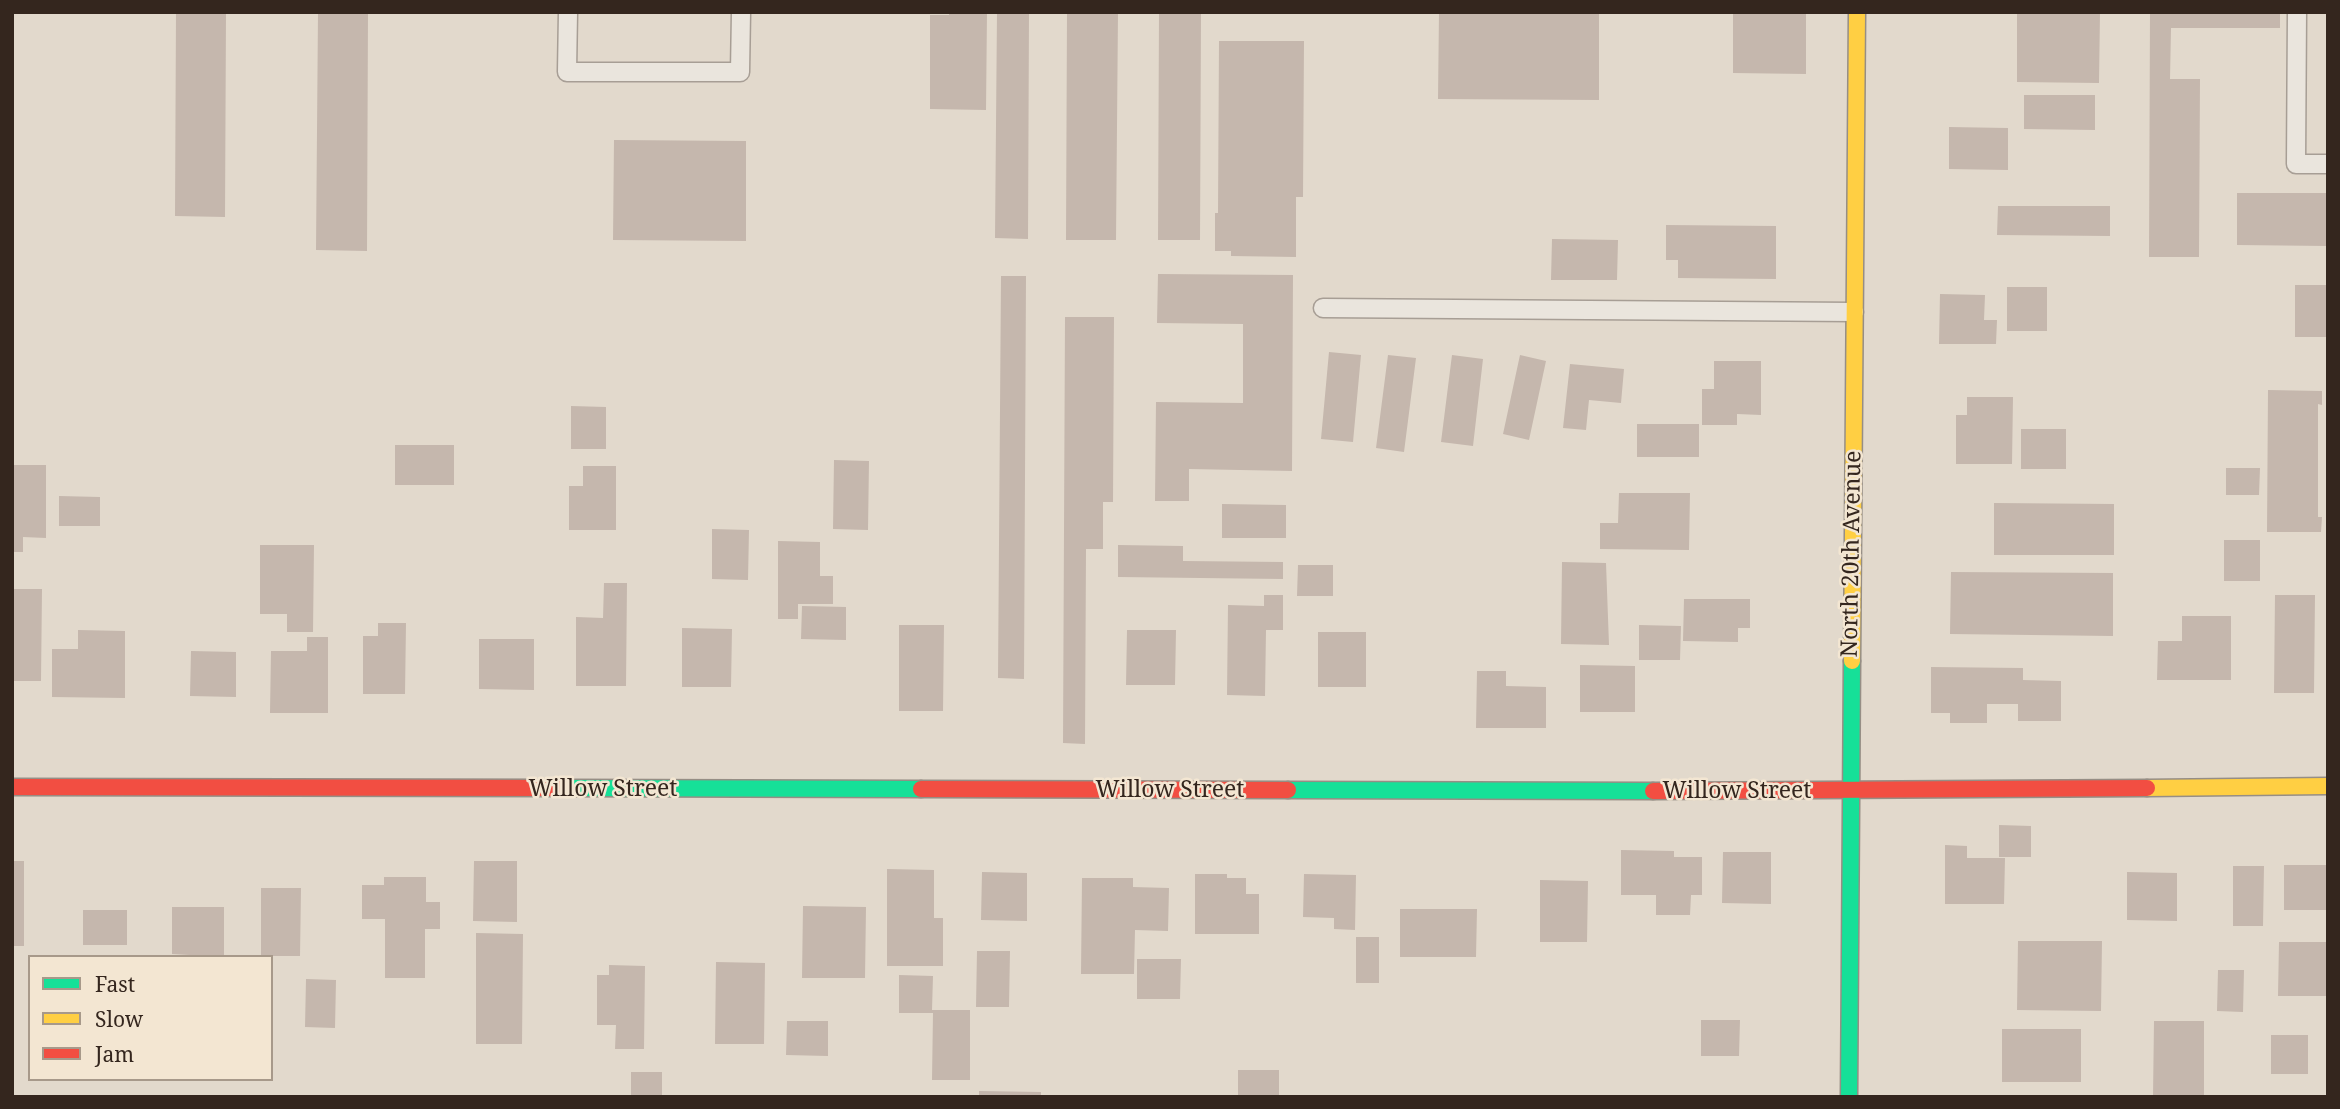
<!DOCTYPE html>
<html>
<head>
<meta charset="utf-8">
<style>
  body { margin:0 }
  #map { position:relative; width:2340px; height:1109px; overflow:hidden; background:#e2d9cc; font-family:"Noto Serif",serif }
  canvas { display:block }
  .frame { position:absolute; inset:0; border:14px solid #34261e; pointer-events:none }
  .legend { position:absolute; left:28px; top:955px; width:245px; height:126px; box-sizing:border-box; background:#f3e6d2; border:2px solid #a7998a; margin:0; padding:9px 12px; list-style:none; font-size:21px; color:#34261e }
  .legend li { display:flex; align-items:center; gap:14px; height:35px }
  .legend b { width:35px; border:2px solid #a7998a }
</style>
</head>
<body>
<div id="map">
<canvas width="2340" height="1109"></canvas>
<div class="frame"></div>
<ul class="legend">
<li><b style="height:9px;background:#16e098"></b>Fast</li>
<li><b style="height:9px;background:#ffcf43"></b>Slow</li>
<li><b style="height:9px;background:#f24e42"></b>Jam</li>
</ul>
</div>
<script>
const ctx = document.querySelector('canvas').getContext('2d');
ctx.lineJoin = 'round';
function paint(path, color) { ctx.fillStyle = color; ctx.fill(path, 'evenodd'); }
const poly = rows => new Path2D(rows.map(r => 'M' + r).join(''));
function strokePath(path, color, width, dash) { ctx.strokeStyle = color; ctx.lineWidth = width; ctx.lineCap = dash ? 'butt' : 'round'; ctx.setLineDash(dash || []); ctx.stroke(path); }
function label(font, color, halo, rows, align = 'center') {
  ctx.font = font + ' "Noto Serif",serif'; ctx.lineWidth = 5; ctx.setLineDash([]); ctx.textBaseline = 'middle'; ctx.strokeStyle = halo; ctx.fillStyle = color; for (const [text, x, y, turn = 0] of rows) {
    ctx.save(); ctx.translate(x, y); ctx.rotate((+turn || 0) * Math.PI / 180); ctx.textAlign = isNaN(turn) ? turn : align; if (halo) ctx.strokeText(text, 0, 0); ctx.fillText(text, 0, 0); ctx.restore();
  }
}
paint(poly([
  [176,12,226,12,225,217,175,216],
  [318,12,368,12,367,251,316,250],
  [949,12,987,12,986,110,930,109,930,15,949,15],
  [997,12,1029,12,1028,239,995,238],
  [1067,12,1118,12,1116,240,1066,240],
  [1159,12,1201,12,1200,240,1158,240],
  [1439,12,1599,12,1599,100,1438,99],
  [1733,12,1806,12,1806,74,1733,73],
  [2017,12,2100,12,2099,83,2017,82],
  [2150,12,2280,12,2280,28,2171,28,2170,79,2200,79,2199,257,2149,257],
  [1219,41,1304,41,1303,197,1296,197,1296,257,1231,256,1231,251,1215,251,1215,213,1218,213],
  [2024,95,2095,95,2095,130,2024,129],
  [1949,127,2008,128,2008,170,1949,169],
  [614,140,746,141,746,241,613,240],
  [2237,193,2328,193,2328,246,2237,245],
  [1998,206,2110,206,2110,236,1997,235],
  [1666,225,1776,226,1776,279,1678,278,1678,260,1666,260],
  [1552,239,1618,240,1617,280,1551,280],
  [1158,274,1293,275,1292,471,1189,469,1189,501,1155,501,1156,402,1243,403,1243,324,1157,323],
  [1001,276,1026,276,1024,679,998,678],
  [2295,285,2328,285,2328,337,2295,337],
  [2007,287,2047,287,2047,331,2007,331],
  [1940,294,1985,295,1984,320,1997,320,1996,344,1939,344],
  [1065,317,1114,317,1113,502,1103,502,1103,549,1086,549,1085,744,1063,743],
  [1329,352,1361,355,1353,442,1321,439],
  [1388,355,1416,358,1404,452,1376,448],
  [1452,355,1483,359,1473,446,1441,442],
  [1520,355,1546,361,1529,440,1503,434],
  [1714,361,1761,361,1761,415,1737,414,1737,425,1702,425,1702,389,1714,389],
  [1570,364,1624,369,1621,403,1589,400,1586,430,1563,428],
  [2268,390,2322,391,2322,405,2318,404,2318,517,2322,517,2321,532,2267,532],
  [1967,397,2013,397,2012,464,1956,464,1956,415,1967,415],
  [571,406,606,407,606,449,571,449],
  [1637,424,1699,424,1699,457,1637,457],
  [2021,429,2066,429,2066,469,2021,469],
  [395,445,454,445,454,485,395,485],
  [834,460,869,461,868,530,833,529],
  [12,465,46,465,46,538,23,537,23,552,12,552],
  [583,466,616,466,616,530,569,530,569,486,583,486],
  [2226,468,2260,468,2259,495,2226,495],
  [1619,493,1690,493,1689,550,1600,549,1600,523,1618,523],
  [59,496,100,497,100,526,59,526],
  [1994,503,2114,504,2114,555,1994,555],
  [1222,504,1286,505,1286,538,1222,538],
  [712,529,749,530,748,580,712,579],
  [2224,540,2260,540,2260,581,2224,581],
  [778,541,820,542,820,576,833,576,833,604,798,604,798,619,778,619],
  [260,545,314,545,313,632,287,632,287,614,260,614],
  [1118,545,1183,546,1183,561,1283,562,1283,579,1118,577],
  [1562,562,1606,563,1609,645,1561,644],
  [1298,565,1333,565,1333,596,1297,596],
  [1951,572,2113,573,2113,636,1950,634],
  [604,583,627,583,626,686,576,686,576,617,603,618],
  [12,589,42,589,41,681,12,681],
  [1264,595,1283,595,1283,630,1266,630,1265,696,1227,695,1228,605,1264,606],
  [2275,595,2315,595,2314,693,2274,693],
  [1684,599,1750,599,1750,628,1738,628,1738,642,1683,641],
  [802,606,846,607,846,640,801,639],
  [2182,616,2231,616,2231,680,2157,680,2158,641,2182,641],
  [378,623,406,623,405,694,363,694,363,636,378,636],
  [899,625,944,625,943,711,899,711],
  [1639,625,1681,626,1680,660,1639,660],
  [682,628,732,629,731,687,682,687],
  [78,630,125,631,125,698,52,697,52,649,78,649],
  [1127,630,1176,630,1175,685,1126,685],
  [1318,632,1366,632,1366,687,1318,687],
  [307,637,328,637,328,713,270,713,271,651,307,651],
  [479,639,534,639,534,690,479,689],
  [191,651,236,652,236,697,190,696],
  [1580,665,1635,666,1635,712,1580,712],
  [1931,667,2023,668,2023,680,2061,681,2061,721,2018,721,2018,704,1987,704,1987,723,1950,723,1950,713,1931,713],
  [1477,671,1506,671,1506,686,1546,687,1546,728,1476,728],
  [1999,825,2031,826,2031,857,1999,857],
  [1945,845,1967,846,1967,858,2005,858,2004,904,1945,904],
  [1621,850,1674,851,1674,857,1702,857,1702,895,1691,895,1690,915,1656,915,1656,895,1621,895],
  [1723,852,1771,852,1771,904,1722,903],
  [12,861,24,861,24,946,12,946],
  [474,861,517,861,517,922,473,921],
  [2284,865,2328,865,2328,910,2284,910],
  [2233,866,2264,866,2263,926,2233,926],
  [887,869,934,870,934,918,943,918,943,966,887,966],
  [982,872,1027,873,1027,921,981,920],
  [2127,872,2177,873,2177,921,2127,920],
  [1195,874,1227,874,1227,878,1246,878,1246,894,1259,894,1259,934,1195,934],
  [1304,874,1356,875,1355,930,1334,929,1334,918,1303,917],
  [384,877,426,877,426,902,440,902,440,929,425,929,425,978,385,978,385,919,362,919,362,885,384,885],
  [1082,878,1133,878,1133,887,1169,888,1168,931,1135,930,1134,974,1081,974],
  [1540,880,1588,881,1587,942,1540,942],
  [261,888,301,888,300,956,261,956],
  [803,906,866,907,865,978,802,978],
  [172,907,224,907,224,957,172,954],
  [1400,909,1477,909,1476,957,1400,957],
  [83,910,127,910,127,945,83,945],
  [476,933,523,934,522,1044,476,1044],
  [1356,937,1379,937,1379,983,1356,983],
  [2018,941,2102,941,2101,1011,2017,1010],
  [2279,942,2328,942,2328,996,2278,996],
  [977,951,1010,951,1009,1007,976,1007],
  [1137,959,1181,959,1180,999,1137,999],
  [716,962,765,963,764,1044,715,1044],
  [609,965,645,966,644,1049,615,1049,616,1025,597,1025,597,975,609,975],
  [2218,970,2244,970,2243,1012,2217,1011],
  [899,975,933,976,932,1010,970,1010,970,1080,932,1080,933,1013,899,1013],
  [306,979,336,980,335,1028,305,1027],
  [1701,1020,1740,1020,1739,1056,1701,1056],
  [787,1021,828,1021,828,1056,786,1055],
  [2154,1021,2204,1021,2204,1097,2153,1097],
  [2002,1029,2081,1029,2081,1082,2002,1082],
  [2271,1035,2308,1035,2308,1074,2271,1074],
  [1238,1070,1279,1070,1279,1097,1238,1097],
  [631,1072,662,1072,662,1097,631,1097],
  [979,1091,1041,1092,1041,1097,979,1097]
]), '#c5b7ad');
const lane = poly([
  [568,12,567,72,740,72,741,12],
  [2297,12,2296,164,2328,164],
  [1323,308,1854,312]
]);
const fast = poly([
  [562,788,921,789],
  [1288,790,1653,791],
  [1849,1097,1852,661]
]);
const slow = poly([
  [1852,661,1857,12],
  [2147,788,2328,786]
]);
const jam = poly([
  [12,787,562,788],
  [921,789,1288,790],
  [1653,791,2147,788]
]);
strokePath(lane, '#a79e95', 21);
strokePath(fast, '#968e85', 19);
strokePath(slow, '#968e85', 19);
strokePath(jam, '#968e85', 19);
strokePath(lane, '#eae5dd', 18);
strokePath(fast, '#16e098', 16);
strokePath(slow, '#ffcf43', 16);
strokePath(jam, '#f24e42', 16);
label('23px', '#34261e', '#f3e6d2', [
  ["North 20th Avenue",1852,554,-89],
  ["Willow Street",603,789],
  ["Willow Street",1170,790],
  ["Willow Street",1737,791]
]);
</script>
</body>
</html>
